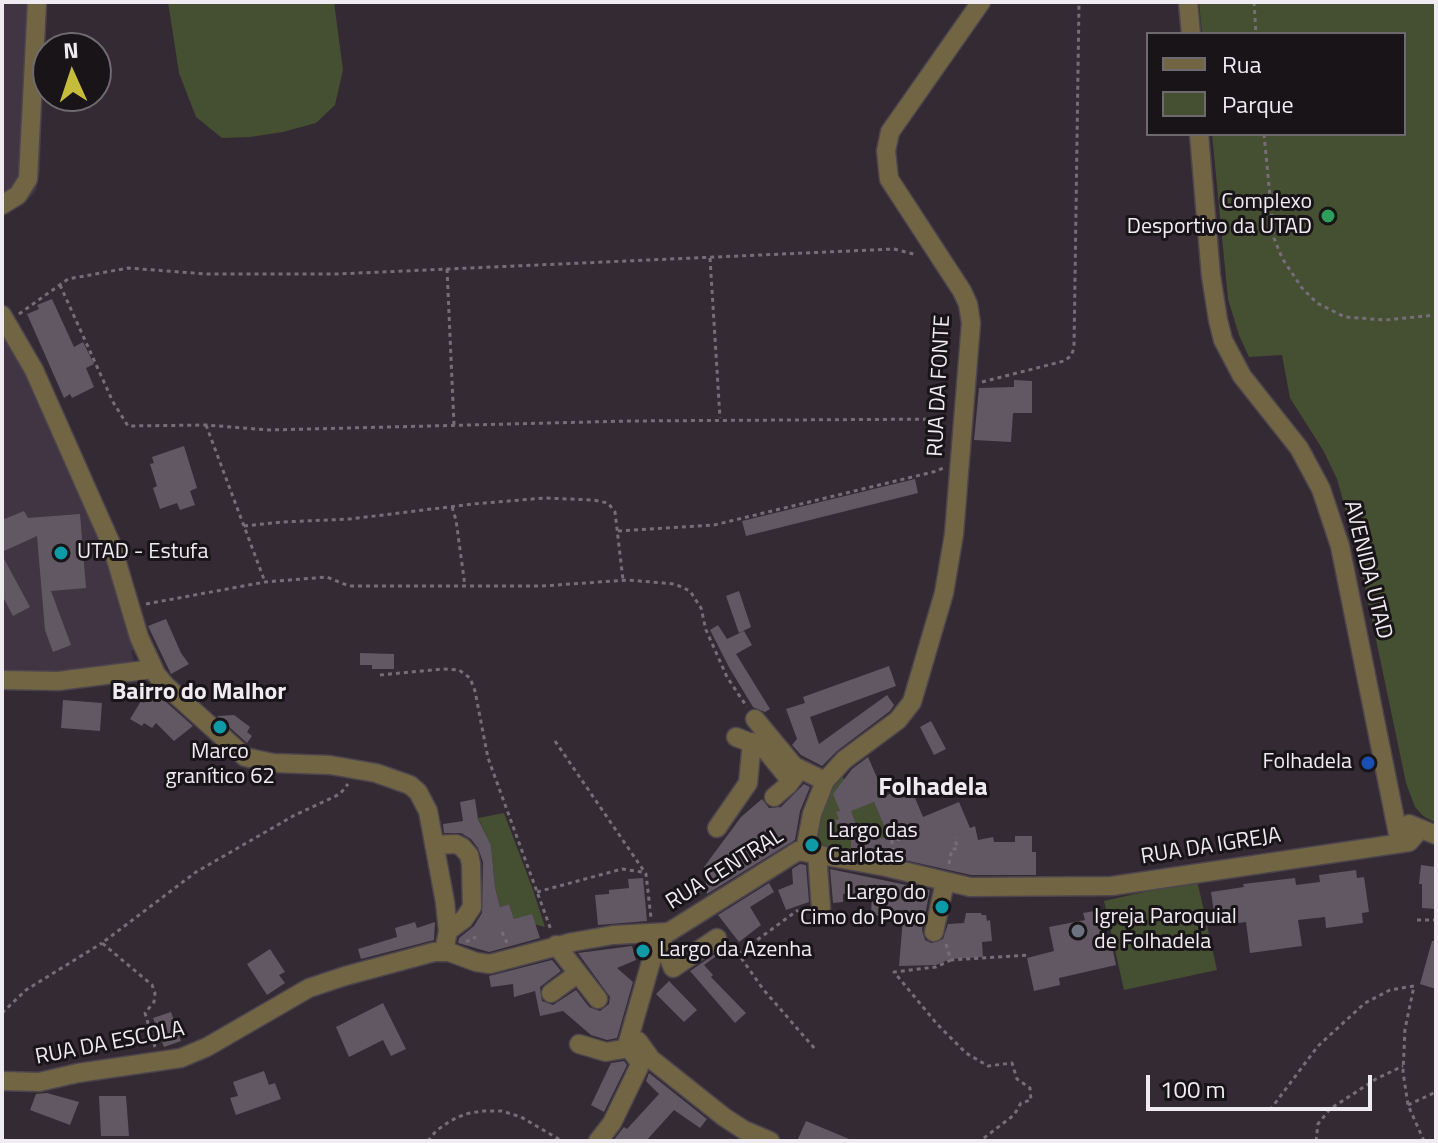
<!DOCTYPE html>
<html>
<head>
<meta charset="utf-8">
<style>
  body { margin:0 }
  #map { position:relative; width:1438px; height:1143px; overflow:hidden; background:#332a34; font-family:"Titillium Web",sans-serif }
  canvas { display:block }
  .frame { position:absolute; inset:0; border:4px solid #f0eaf1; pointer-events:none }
  .legend { position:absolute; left:1146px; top:32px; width:260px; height:104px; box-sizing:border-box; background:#181418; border:2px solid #6e6a6f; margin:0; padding:10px 14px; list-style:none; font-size:24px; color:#f0eaf1 }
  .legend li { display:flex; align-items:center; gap:16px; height:40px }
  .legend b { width:40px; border:2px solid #6e6a6f }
  .north { position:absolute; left:32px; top:32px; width:80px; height:80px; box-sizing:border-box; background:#181418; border:2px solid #6e6a6f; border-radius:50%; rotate:357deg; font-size:22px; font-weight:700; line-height:32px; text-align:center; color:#f0eaf1 }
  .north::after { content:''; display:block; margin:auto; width:28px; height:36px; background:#c6bc3c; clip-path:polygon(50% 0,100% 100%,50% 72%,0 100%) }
  .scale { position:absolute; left:1146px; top:1075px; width:226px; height:36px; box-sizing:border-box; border:4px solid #f0eaf1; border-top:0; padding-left:10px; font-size:24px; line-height:28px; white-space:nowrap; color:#f0eaf1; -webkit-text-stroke:6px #181418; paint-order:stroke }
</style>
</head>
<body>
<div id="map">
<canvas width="1438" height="1143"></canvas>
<div class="frame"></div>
<ul class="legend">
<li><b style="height:10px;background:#716544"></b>Rua</li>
<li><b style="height:22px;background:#454f32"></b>Parque</li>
</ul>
<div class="north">N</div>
<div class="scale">100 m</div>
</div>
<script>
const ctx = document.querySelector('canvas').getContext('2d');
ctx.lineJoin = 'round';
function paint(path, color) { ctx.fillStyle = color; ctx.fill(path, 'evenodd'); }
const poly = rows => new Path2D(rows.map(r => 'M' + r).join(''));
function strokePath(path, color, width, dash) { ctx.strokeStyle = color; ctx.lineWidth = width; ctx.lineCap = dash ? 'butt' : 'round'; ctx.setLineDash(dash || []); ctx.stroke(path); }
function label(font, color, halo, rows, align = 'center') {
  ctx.font = font + ' "Titillium Web",sans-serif'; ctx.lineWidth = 6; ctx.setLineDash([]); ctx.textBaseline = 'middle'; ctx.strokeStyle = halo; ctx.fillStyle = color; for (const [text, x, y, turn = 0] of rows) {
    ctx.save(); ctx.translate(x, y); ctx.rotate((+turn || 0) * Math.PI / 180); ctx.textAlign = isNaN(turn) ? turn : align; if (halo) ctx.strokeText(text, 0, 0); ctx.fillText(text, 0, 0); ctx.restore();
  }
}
paint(poly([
  [2,2,45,2,40,171,36,191,23,205,2,216],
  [2,328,21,359,103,541,139,649,131,651,136,667,2,678]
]), '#423543');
paint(poly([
  [168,2,334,2,343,70,335,105,316,123,283,132,250,137,222,138,196,117,179,73],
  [1199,2,1436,2,1436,823,1423,816,1415,807,1406,783,1360,563,1337,479,1323,450,1290,398,1282,355,1249,357,1239,335,1228,299,1212,134,1404,134,1404,34,1202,34],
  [842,775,856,808,874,802,889,838,852,838,851,856,824,847,815,834,831,787],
  [504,813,533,890,545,927,514,919,509,904,500,907,495,887,491,845,478,818],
  [1197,880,1217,970,1124,990,1104,901]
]), '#454f32');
paint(poly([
  [52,299,74,347,83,342,94,364,86,368,94,387,72,398,70,394,64,398,27,314,39,309,37,305],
  [1014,380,1032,381,1032,413,1013,413,1011,442,974,440,979,388,1014,387],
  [184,446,197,488,190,491,195,505,180,510,177,503,160,509,153,488,157,486,150,464,154,463,152,457],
  [915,479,918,493,746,536,742,521],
  [24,511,28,518,80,514,86,588,51,591,71,645,53,652,45,630,37,536,2,552,2,520],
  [2,555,30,607,13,616,2,595],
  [739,591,751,627,739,633,726,596],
  [166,619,181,653,189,664,171,674,148,626],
  [718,625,727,639,744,631,752,645,736,654,770,709,765,712,753,707,730,669,710,630],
  [360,653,394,654,394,669,372,669,372,665,360,665],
  [889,666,896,686,810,717,819,744,887,695,894,705,890,711,837,751,822,766,801,755,792,745,797,739,786,709,805,703,803,697],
  [149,695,166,702,193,726,174,741,156,723,152,728,144,723,142,726,130,719,141,701,144,703],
  [63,700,102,703,100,731,61,728],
  [234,715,250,727,247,732,252,736,247,743,217,716],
  [931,721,946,749,934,755,920,727],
  [868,757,885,796,910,786,923,817,959,802,970,828,975,826,978,840,993,837,994,842,1015,842,1015,836,1032,836,1032,852,1036,852,1036,875,971,875,851,848,851,838,842,837,835,820,839,819,836,812,840,811,833,794,852,769],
  [874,802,889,838,861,838,851,811],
  [804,784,810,787,800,811,795,840,707,894,704,867,741,817,762,799,769,808,781,807],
  [475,799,478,819,491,845,495,887,500,907,509,904,514,919,532,914,540,938,489,952,458,943,459,938,474,926,482,913,483,862,478,848,471,839,461,833,444,833,443,824,463,821,460,802],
  [800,864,806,865,809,902,786,910,778,890,793,884,792,869],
  [1421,865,1436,867,1436,909,1422,908,1422,884,1419,884],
  [830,869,930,890,922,930,925,940,931,943,943,939,948,924,964,923,966,913,981,913,982,915,986,915,987,921,990,920,992,941,982,942,983,957,950,959,936,965,899,966,903,918,871,915,872,893,843,894,843,902,833,903],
  [1356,870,1357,878,1364,877,1369,912,1362,913,1363,923,1326,928,1325,917,1298,920,1302,946,1250,953,1246,922,1216,926,1211,892,1244,887,1243,884,1295,878,1296,885,1320,882,1319,875],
  [643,878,647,921,598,925,595,895,609,894,609,890,629,888,628,879],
  [769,883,774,892,750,907,761,925,739,942,718,915],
  [1100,910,1108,947,1112,946,1116,965,1059,978,1060,985,1034,991,1027,958,1054,951,1049,927,1085,920,1083,913],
  [415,922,417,928,435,922,434,940,361,959,358,949,397,937,395,928],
  [1432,941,1436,941,1436,989,1420,984],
  [632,946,636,960,617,968,633,982,617,1038,607,1040,591,1035,563,1011,540,1016,535,991,514,997,513,984,491,987,489,976,552,960,561,971,540,987,542,1001,553,1005,576,990,589,1007,600,1011,609,1004,610,997,578,953],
  [270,949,285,972,279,975,285,983,267,995,247,964],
  [718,952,719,954,704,965,713,975,711,977,746,1013,735,1023,690,971],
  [669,981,697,1010,684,1022,656,994],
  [383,1003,406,1049,391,1056,383,1040,349,1057,336,1027],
  [171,1012,181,1041,164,1047,153,1018],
  [624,1061,627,1065,604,1112,591,1105,611,1063],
  [264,1071,269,1085,275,1083,281,1099,236,1115,230,1098,238,1096,233,1082],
  [649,1073,707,1119,700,1128,674,1110,646,1141,613,1141,624,1127,627,1129,659,1094,646,1081],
  [47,1093,79,1102,70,1125,30,1110,36,1094],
  [99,1096,126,1096,129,1136,101,1136],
  [806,1121,854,1141,797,1141]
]), '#625863');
const minor = poly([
  [1188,2,1191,34],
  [1199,134,1211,276,1218,320,1223,340,1242,376,1299,448,1321,489,1340,546,1398,834,1401,840,1407,842],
  [2,205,18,195,28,179,37,2],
  [2,315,34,370,112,546,139,637,156,674,165,685,245,757,273,763,330,765,376,773,410,785,418,792,428,811,445,902,448,931,444,951],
  [2,680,58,681,153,669],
  [755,719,794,766,825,781],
  [736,737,764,748,791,781],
  [774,797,788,785,797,773],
  [1409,824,1436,835],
  [717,828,748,783,752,742],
  [434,845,456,844,462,847,469,855,471,864,472,907,464,919,448,931],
  [805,850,812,814,825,781,844,760,898,720,912,702,944,593,954,534,971,323,968,304,962,291,889,179,886,151,890,132,981,2],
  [817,853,821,908],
  [934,932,945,882],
  [659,934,673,968,717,938],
  [556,945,598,999],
  [551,993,577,974],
  [638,1041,651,1059,724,1117,744,1130,770,1141],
  [579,1044,606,1052,629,1048],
  [2,1081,39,1082,78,1073,181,1058,207,1047,309,988,345,976,434,952,449,952,476,962,490,964,573,942,613,935,669,932,798,851,886,867,970,887,1112,886,1409,842,1416,834,1411,825],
  [598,1141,612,1123,639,1067,639,1061,629,1048,628,1042,659,934]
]);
strokePath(minor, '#4d454e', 21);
strokePath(poly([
  [1254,2,1256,34],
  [1264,134,1274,238,1282,258,1302,288,1317,303,1345,317,1385,320,1436,315],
  [710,258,720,418],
  [447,269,454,425],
  [60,285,113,402,128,426,206,425,269,430,629,421,947,419],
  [19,314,68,279,128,268,206,274,337,274,894,249,917,255],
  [982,382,1064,361,1071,356,1074,348,1079,2],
  [206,425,265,582],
  [452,507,456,520,465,586],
  [244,526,282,522,350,519,473,504,545,498,593,500,608,503,615,512,623,580],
  [618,531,714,525,937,471,943,468],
  [146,604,265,582,327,577,349,586,542,586,628,580,675,584,690,591,701,608,706,630,727,677,747,707],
  [380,675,443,669,459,670,470,678,475,691,488,758,551,930],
  [555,741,646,874,651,918],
  [893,852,892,841,904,838],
  [736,854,761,837,770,847],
  [949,864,952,849,957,849,955,837],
  [537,892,622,869,642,872],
  [1417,920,1436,920],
  [502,932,507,943],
  [466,942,476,937],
  [946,944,951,960,1029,955],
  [732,945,763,989,815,1049],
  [738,954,798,910],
  [951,960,936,967,894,972,937,1024,966,1053,988,1066,1012,1063,1017,1079,1030,1088,1031,1100,1021,1103,1014,1115,980,1141],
  [2,1013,26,990,102,943],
  [155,1047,145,1013,154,1002,155,993,152,985,102,943,196,872,293,816,340,794,348,784],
  [1408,1105,1436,1092],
  [1270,1110,1318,1046,1365,1003,1390,990,1414,986,1405,1029,1403,1072,1408,1105,1424,1141],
  [428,1141,436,1131,450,1121,465,1114,482,1111,502,1111,521,1117,562,1141],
  [1316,1141,1318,1124,1330,1109,1376,1079,1403,1066]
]), '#766e77', 3, [4, 4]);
strokePath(minor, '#716544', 18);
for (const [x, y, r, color] of [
  [1328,216,8,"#2e9e5b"],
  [61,553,8,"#0f9aa8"],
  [220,727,8,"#0f9aa8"],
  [1368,763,8,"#1a4fb4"],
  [812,845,8,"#0f9aa8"],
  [942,907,8,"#0f9aa8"],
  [1078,931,8,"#6b7280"],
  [643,951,8,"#0f9aa8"]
]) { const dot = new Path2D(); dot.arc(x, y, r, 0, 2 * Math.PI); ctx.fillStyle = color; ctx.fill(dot); strokePath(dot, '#181418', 3); }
label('22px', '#f0eaf1', '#181418', [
  ["Complexo",1312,203,"right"],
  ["Desportivo da UTAD",1312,228,"right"],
  ["UTAD - Estufa",77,553],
  ["Marco",220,753,"center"],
  ["granítico 62",220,778,"center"],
  ["Folhadela",1352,763,"right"],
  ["Largo das",828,832],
  ["Carlotas",828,857],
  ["Largo do",926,894,"right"],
  ["Cimo do Povo",926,919,"right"],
  ["Igreja Paroquial",1094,918],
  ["de Folhadela",1094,943],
  ["Largo da Azenha",659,951]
], 'left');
label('22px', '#f0eaf1', '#181418', [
  ["RUA DA FONTE",940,386,-87],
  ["AVENIDA UTAD",1367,570,76],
  ["RUA DA IGREJA",1211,847,-9],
  ["RUA CENTRAL",725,870,-32],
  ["RUA DA ESCOLA",110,1044,-11]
]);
label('bold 24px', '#f0eaf1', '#181418', [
  ["Bairro do Malhor",199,693]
]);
label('bold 26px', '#f0eaf1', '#181418', [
  ["Folhadela",933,789]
]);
</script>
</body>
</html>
